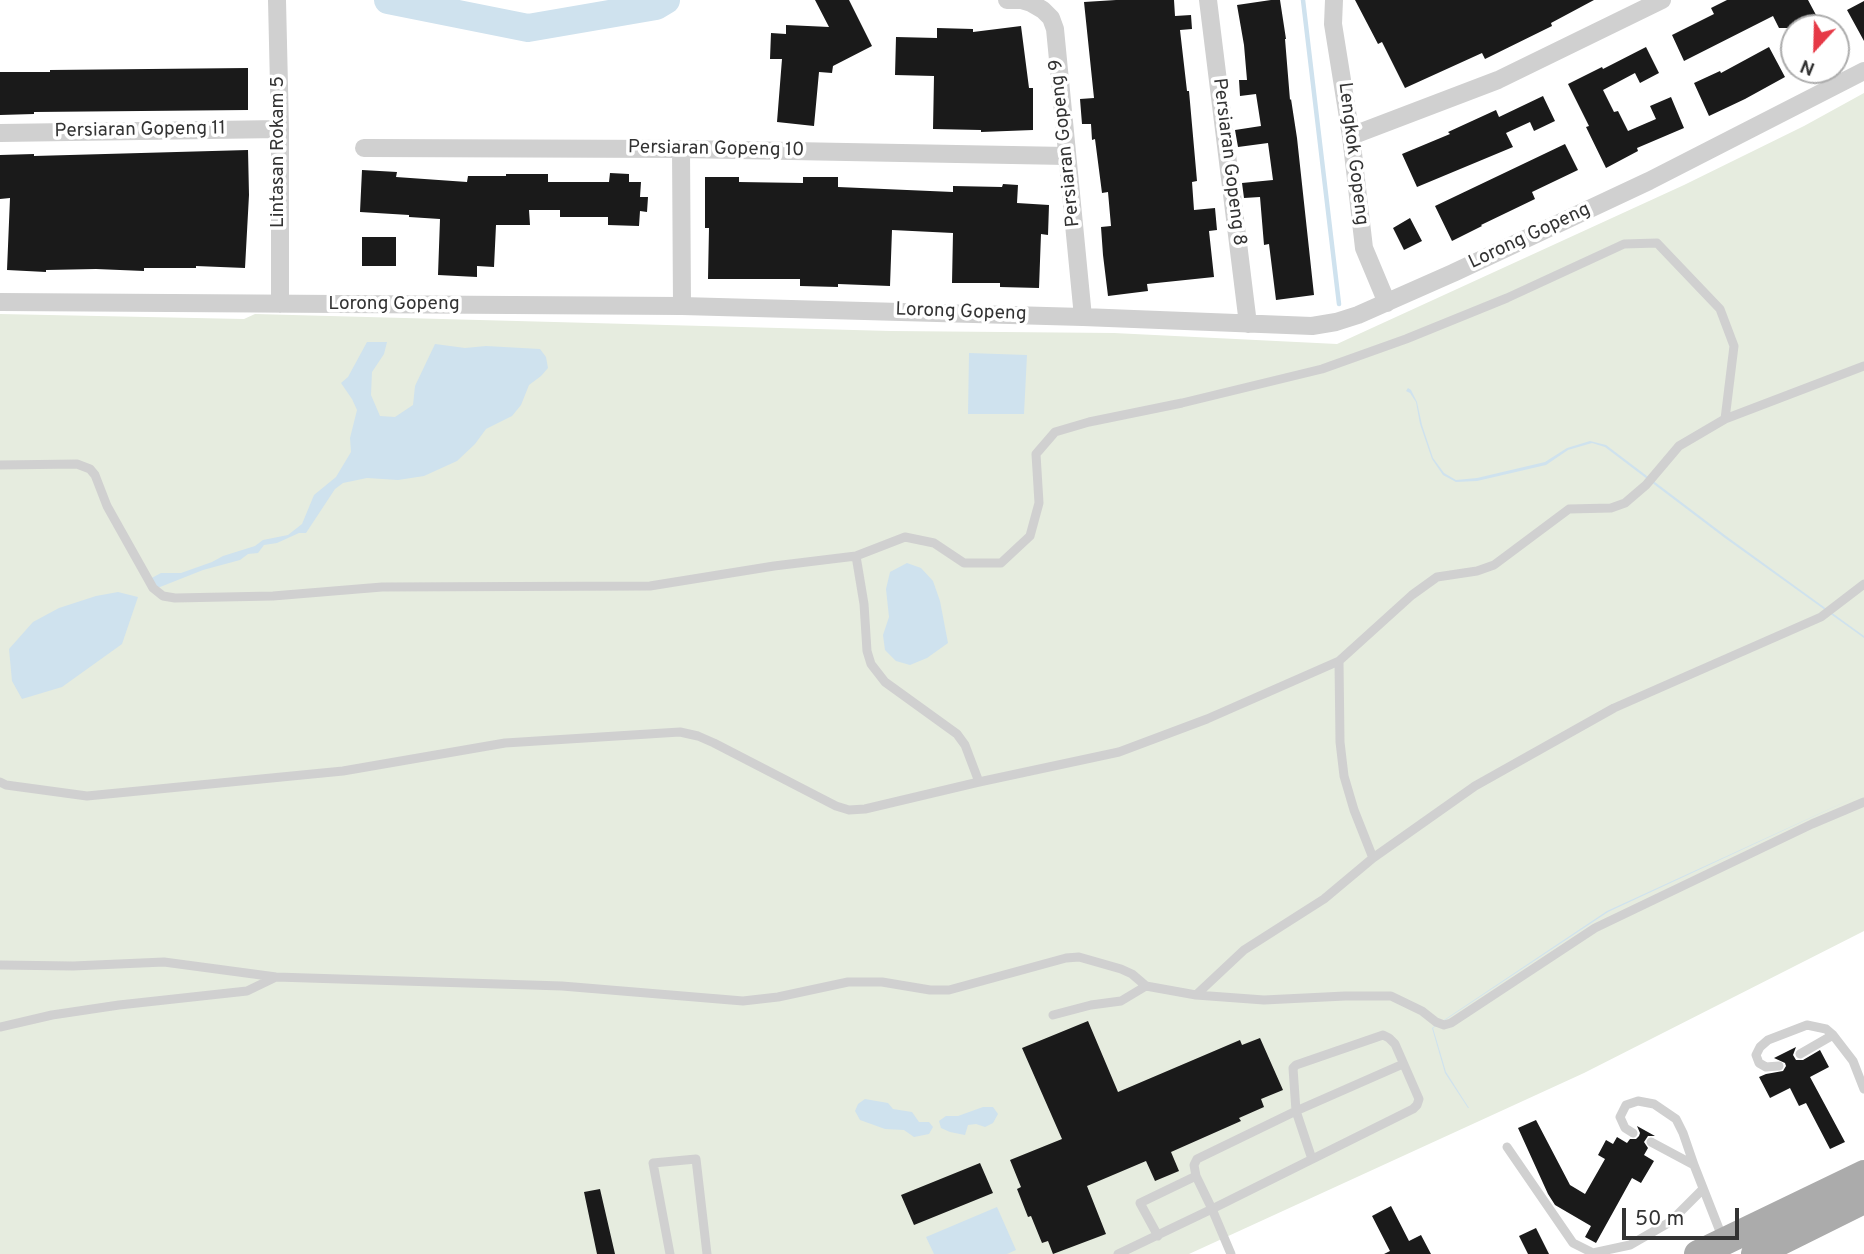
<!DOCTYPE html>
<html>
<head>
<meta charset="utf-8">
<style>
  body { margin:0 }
  #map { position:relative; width:1864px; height:1254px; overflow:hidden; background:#fff; font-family:Overpass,sans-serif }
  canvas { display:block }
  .north { position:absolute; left:1780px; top:14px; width:70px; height:70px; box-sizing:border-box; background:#fff; border:2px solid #adadad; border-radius:50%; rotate:202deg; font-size:19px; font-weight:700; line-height:28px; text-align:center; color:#333 }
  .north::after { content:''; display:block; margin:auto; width:24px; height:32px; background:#e63946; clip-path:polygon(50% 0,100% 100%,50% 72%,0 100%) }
  .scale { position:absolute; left:1622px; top:1208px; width:117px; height:32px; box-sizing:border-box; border:4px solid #333; border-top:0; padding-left:9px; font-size:21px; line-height:24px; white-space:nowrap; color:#333; -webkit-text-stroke:5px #fff; paint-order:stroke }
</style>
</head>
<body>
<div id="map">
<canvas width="1864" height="1254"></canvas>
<div class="north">N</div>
<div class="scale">50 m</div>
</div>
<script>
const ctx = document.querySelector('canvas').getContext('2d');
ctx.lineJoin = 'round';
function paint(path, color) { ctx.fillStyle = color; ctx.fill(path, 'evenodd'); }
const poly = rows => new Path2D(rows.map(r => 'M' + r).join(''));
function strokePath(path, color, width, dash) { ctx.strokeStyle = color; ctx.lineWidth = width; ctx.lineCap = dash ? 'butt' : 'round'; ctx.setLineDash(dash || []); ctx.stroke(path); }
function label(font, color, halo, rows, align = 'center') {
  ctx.font = font + ' Overpass,sans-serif'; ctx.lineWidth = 7; ctx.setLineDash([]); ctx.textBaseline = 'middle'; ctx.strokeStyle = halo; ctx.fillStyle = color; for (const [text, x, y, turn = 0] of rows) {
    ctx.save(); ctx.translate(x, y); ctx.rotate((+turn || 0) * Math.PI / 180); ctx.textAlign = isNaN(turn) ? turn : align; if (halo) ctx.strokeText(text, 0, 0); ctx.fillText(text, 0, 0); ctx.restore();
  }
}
paint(poly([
  [1864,93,1864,931,1584,1073,1189,1254,0,1254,0,314,244,319,255,314,891,331,1114,333,1337,344,1684,185,1804,126]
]), '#e6ecdf');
paint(poly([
  [367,342,387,342,384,354,372,372,371,395,380,416,395,417,413,405,415,386,435,344,465,348,486,346,540,349,546,357,548,368,541,376,529,385,521,405,512,416,486,429,475,444,457,461,424,476,398,480,367,478,343,483,335,489,306,533,299,533,277,543,264,545,258,553,248,554,240,560,203,570,155,589,148,580,161,573,181,573,212,562,223,556,255,546,263,540,288,535,302,524,314,495,336,477,351,452,350,438,357,410,352,399,341,383,348,377],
  [969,353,1027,355,1024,414,968,414],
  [1408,388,1411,390,1417,402,1422,425,1433,458,1444,473,1456,480,1477,478,1545,462,1567,448,1590,441,1606,445,1726,536,1864,636,1864,638,1725,538,1605,447,1592,443,1568,450,1546,465,1477,481,1456,482,1443,475,1432,459,1420,424,1416,402,1410,393,1406,391],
  [907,563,921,568,933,581,940,601,948,643,927,658,910,665,896,661,885,650,883,635,889,617,886,589,890,572],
  [118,592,138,597,122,644,62,687,22,699,12,681,9,649,33,622,59,608,96,596],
  [1864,793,1608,912,1433,1028,1446,1072,1469,1108,1468,1108,1445,1073,1432,1028,1607,911],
  [865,1099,888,1103,893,1109,912,1112,919,1122,929,1122,933,1127,929,1134,914,1137,904,1130,885,1129,860,1120,855,1111,858,1104],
  [983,1107,993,1107,998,1114,993,1123,985,1127,976,1124,968,1125,965,1135,950,1132,941,1128,939,1121,946,1116,958,1116],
  [997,1207,1016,1250,1007,1254,934,1254,926,1237]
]), '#cfe2ee');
strokePath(poly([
  [1303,0,1339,304]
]), '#cfe2ee', 4.5);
strokePath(poly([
  [388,0,528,28,656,6,666,0]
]), '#cfe2ee', 28);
paint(poly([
  [815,0,849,0,872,46,833,66,832,73,819,72,814,126,777,122,782,59,770,59,771,33,786,34,786,25,829,27],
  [1116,0,1174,0,1175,16,1191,15,1192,29,1180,30,1187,91,1189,91,1197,181,1192,182,1194,210,1215,208,1217,230,1209,231,1214,277,1147,284,1148,291,1108,296,1103,255,1101,227,1111,226,1108,192,1102,193,1095,139,1092,140,1091,124,1082,124,1080,99,1094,98,1084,2],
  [1271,0,1280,0,1286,39,1285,39,1290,100,1291,99,1297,138,1314,295,1276,300,1269,244,1264,245,1260,197,1244,198,1242,183,1273,180,1268,143,1238,147,1235,130,1261,126,1256,94,1240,96,1239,80,1247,80,1244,45,1237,5],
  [1355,0,1594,0,1551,23,1552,26,1485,59,1482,53,1405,88,1382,42,1378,44],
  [1727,0,1808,0,1823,28,1779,28,1773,16,1684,61,1672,35,1714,14,1711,8],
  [1864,1,1864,41,1847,10],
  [1021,26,1029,88,1033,88,1033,130,981,132,981,130,933,129,934,76,895,75,896,37,937,38,937,28,973,29,973,32],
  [1646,47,1659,73,1640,83,1635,73,1603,90,1614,112,1618,111,1628,131,1656,119,1650,106,1671,97,1684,128,1637,148,1638,151,1606,168,1586,127,1589,126,1568,84,1602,67,1603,69],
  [1769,47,1785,77,1745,99,1709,116,1694,83,1720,71,1721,73],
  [248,68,248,110,34,112,34,114,0,115,0,72,50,72,50,70],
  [1543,96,1555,121,1534,131,1530,122,1506,133,1513,147,1417,187,1402,154,1450,134,1448,132,1496,110,1499,117],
  [1565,144,1578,170,1532,192,1535,199,1481,225,1482,226,1452,241,1435,206],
  [248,150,249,195,245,268,196,266,196,268,144,268,144,271,96,269,46,270,46,272,7,270,10,198,0,199,0,155,34,154,34,156],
  [362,170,397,172,396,177,467,182,468,176,506,176,506,174,548,174,548,182,609,182,610,173,629,174,629,182,641,182,640,197,648,197,647,212,640,211,639,226,608,225,608,217,560,217,560,210,529,210,530,225,496,225,494,267,477,266,477,277,438,275,440,219,409,217,409,215,360,212],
  [705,177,739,177,739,182,803,183,803,177,838,177,838,187,953,192,953,186,1002,187,1003,184,1018,185,1017,203,1049,205,1048,235,1041,234,1039,288,1000,287,1000,283,952,283,953,233,892,230,890,286,838,284,838,287,800,286,800,279,708,279,709,228,705,228],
  [1410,218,1422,241,1404,250,1393,228],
  [362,237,396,237,396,266,362,266],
  [1088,1021,1118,1092,1240,1040,1242,1045,1260,1038,1283,1090,1261,1099,1264,1107,1239,1118,1241,1121,1171,1152,1179,1171,1155,1181,1146,1161,1087,1186,1106,1234,1053,1254,1048,1241,1042,1243,1031,1216,1028,1217,1017,1189,1021,1187,1010,1160,1062,1139,1022,1048],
  [1796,1047,1793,1055,1796,1060,1803,1060,1820,1050,1829,1067,1810,1077,1845,1142,1830,1149,1806,1103,1799,1106,1790,1088,1770,1098,1759,1077,1766,1074,1783,1071,1786,1066,1785,1063,1774,1058],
  [1536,1120,1570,1185,1585,1194,1605,1159,1598,1155,1606,1140,1613,1144,1617,1137,1627,1143,1630,1139,1636,1139,1639,1136,1640,1133,1637,1126,1655,1136,1648,1136,1644,1142,1648,1148,1644,1155,1654,1161,1641,1183,1632,1178,1596,1243,1585,1237,1591,1226,1555,1205,1548,1194,1518,1128],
  [980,1163,993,1193,914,1225,901,1195],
  [600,1189,615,1254,597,1254,584,1192],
  [1391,1206,1409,1241,1421,1235,1431,1254,1384,1254,1390,1251,1372,1216],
  [1536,1228,1549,1254,1528,1254,1519,1236]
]), '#1a1a1a');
strokePath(poly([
  [0,465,77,464,90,469,95,475,107,506,153,588,163,596,175,598,273,596,382,587,650,586,774,566,856,556],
  [1339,661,1340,742,1344,776,1354,810,1373,858],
  [0,782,6,785,87,796,343,771,505,743,680,732,698,736,714,743,836,806,849,810,865,809,979,782,1119,752,1207,719,1339,661,1412,595,1437,577,1477,571,1494,565,1569,509,1611,508,1625,503,1646,485,1679,446,1725,419,1864,366],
  [979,782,965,745,957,734,885,682,871,664,867,651,864,604,856,556,905,537,934,543,964,563,1001,563,1030,536,1039,503,1036,454,1055,432,1089,422,1182,403,1322,369,1406,339,1507,298,1624,244,1657,243,1720,309,1734,346,1725,419],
  [0,965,73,966,164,962,276,977,562,986,743,1001,778,997,848,982,882,982,930,990,949,990,1066,958,1079,957,1121,969,1132,974,1146,986,1196,995,1244,950,1324,899,1373,858,1475,786,1614,708,1821,617,1864,584],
  [1196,995,1264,1000,1345,996,1391,996,1422,1011,1436,1022,1444,1025,1451,1023,1595,928,1812,824,1864,802],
  [1053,1015,1091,1005,1121,1001,1146,986],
  [0,1027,52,1015,119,1005,247,991,276,977],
  [1800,1054,1833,1035],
  [1779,1066,1766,1067,1759,1063,1756,1055,1760,1047,1768,1040,1807,1025,1826,1029,1833,1035,1853,1061,1864,1089],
  [1633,1133,1625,1128,1620,1117,1626,1105,1638,1101,1654,1104,1676,1119,1683,1133,1694,1165],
  [1651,1142,1694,1165,1723,1239],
  [1507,1147,1573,1243,1593,1253,1630,1245,1670,1222,1703,1189],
  [1196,1176,1194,1165,1197,1159,1296,1111,1403,1064],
  [1158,1236,1140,1203,1196,1176,1212,1209,1413,1109,1417,1105,1419,1099,1395,1044,1389,1038,1383,1035,1296,1065,1293,1068,1296,1111,1312,1159],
  [670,1254,653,1163,696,1159,707,1254],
  [1118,1254,1212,1209,1231,1254]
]), '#d0d0d0', 9);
strokePath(poly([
  [277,0,280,129,280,304],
  [1007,0,1021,0,1031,3,1043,10,1051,18,1055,29,1083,317],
  [1208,0,1248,324],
  [1334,0,1333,24,1351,136,1364,248,1387,303],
  [0,133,280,129],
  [1351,136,1498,80,1662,0],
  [364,148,681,149,1067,156],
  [681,149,682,306],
  [0,302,682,306,1083,317,1312,326,1336,322,1358,315,1453,273,1649,181,1864,71]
]), '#d0d0d0', 18);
strokePath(poly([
  [1698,1254,1864,1174],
  [1755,1254,1864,1200]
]), '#ababab', 28);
label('19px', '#333', '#fff', [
  ["Persiaran Gopeng 11",140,131,-1],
  ["Persiaran Gopeng 9",1066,143,-96],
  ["Persiaran Gopeng 10",716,150,1],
  ["Lintasan Rokam 5",279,152,-90],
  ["Lengkok Gopeng",1352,154,83],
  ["Persiaran Gopeng 8",1228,162,83],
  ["Lorong Gopeng",1530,237,-25],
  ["Lorong Gopeng",394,305],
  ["Lorong Gopeng",961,313,2]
]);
</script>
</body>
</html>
